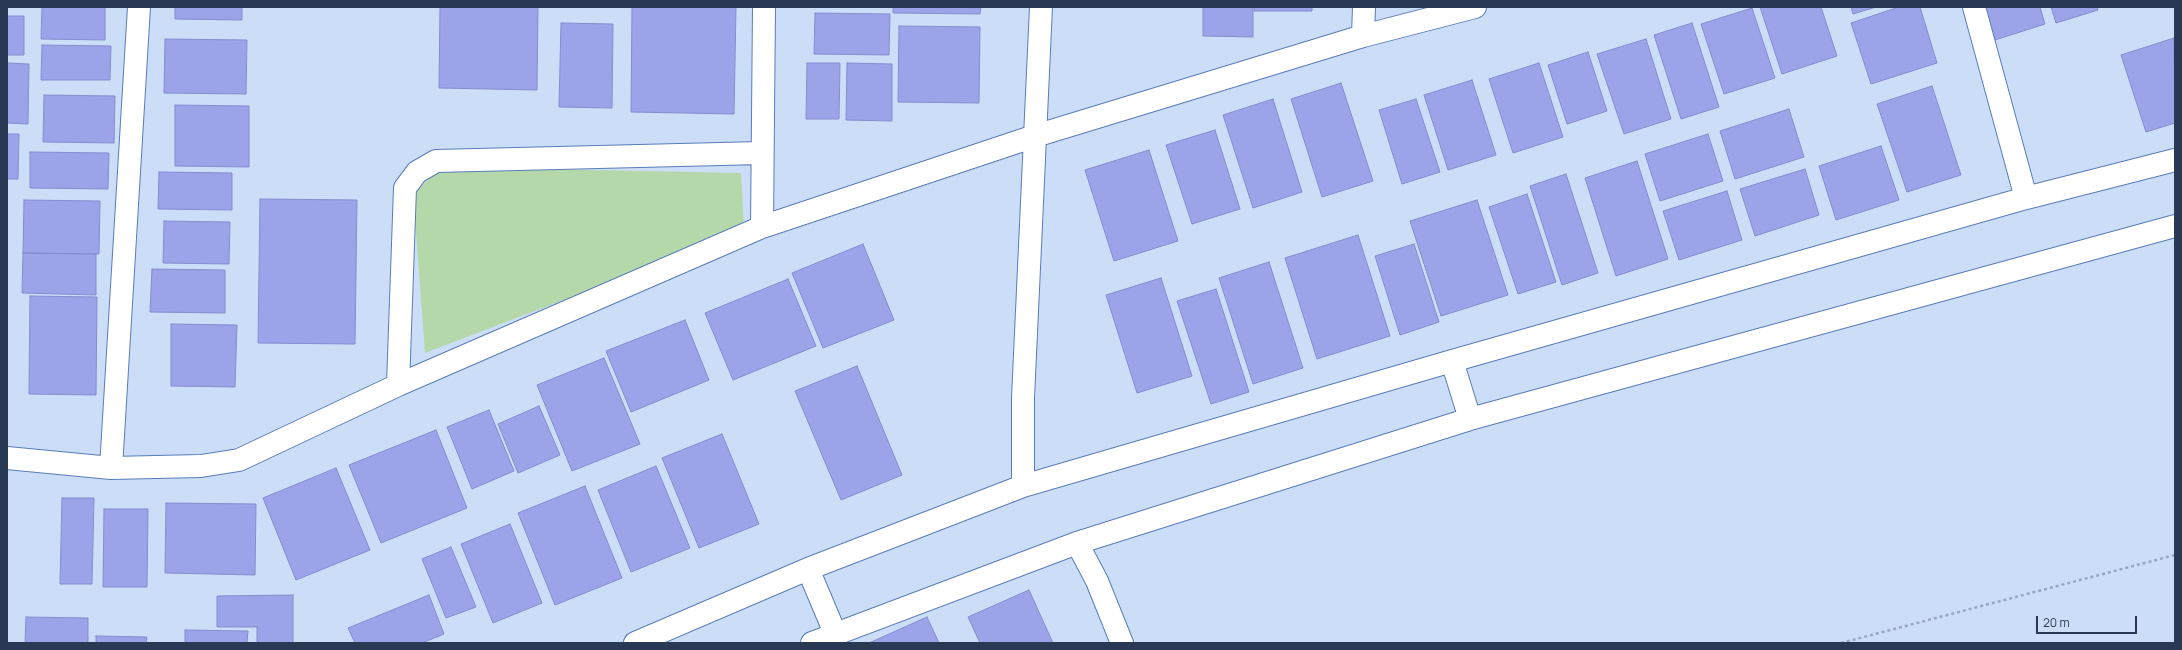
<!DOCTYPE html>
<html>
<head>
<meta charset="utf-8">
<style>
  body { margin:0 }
  #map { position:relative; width:2182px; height:650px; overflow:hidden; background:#ccddf7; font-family:Manrope,sans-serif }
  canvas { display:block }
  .frame { position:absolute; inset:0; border:8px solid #293953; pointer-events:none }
  .scale { position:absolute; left:2036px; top:616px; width:101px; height:18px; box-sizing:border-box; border:2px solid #293953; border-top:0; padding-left:5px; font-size:12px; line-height:14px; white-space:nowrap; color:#293953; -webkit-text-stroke:3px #ccddf7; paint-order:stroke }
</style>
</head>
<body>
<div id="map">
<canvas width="2182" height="650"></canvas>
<div class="frame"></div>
<div class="scale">20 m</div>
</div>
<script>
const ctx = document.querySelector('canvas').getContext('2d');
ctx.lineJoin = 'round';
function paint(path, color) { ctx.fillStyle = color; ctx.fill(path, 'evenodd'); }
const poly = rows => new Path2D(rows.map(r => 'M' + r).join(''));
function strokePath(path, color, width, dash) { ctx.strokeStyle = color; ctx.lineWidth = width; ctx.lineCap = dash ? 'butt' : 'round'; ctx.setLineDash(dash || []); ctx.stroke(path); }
paint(poly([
  [443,167,741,173,744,231,425,353,413,193]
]), '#b5d8ab');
const building = poly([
  [42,7,105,7,105,40,41,39,42,7],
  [175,7,242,7,242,20,175,19,175,7],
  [440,7,538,7,537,90,439,88,440,7],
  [632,7,736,7,734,114,631,112,632,7],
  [893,7,981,7,980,14,893,13,893,7],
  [1203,7,1253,7,1253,37,1203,36,1203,7],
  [1254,7,1312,7,1312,11,1254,11,1254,7],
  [1760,7,1821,7,1837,56,1782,74,1760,7],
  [1851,7,1876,7,1853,14,1851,7],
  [1899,7,1920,7,1937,63,1871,84,1851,23,1899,7],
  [1984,7,2040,7,2045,24,1995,40,1984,7],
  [2051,7,2097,7,2098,10,2056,23,2051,7],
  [1752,8,1775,78,1724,94,1701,24,1752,8],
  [815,13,890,14,889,55,814,54,815,13],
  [7,16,24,16,24,55,7,55,7,16],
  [561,23,613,24,612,108,559,107,561,23],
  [1692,23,1719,107,1681,119,1654,35,1692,23],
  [899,26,980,27,979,103,898,102,899,26],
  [2174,38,2175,123,2146,132,2121,55,2174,38],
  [165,39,247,40,246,94,164,93,165,39],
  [1646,39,1671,119,1624,134,1597,54,1646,39],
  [42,45,111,46,110,80,41,80,42,45],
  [1588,52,1607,111,1567,124,1548,65,1588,52],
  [7,63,29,64,28,124,7,123,7,63],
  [807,63,840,63,839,119,806,119,807,63],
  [847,63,892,64,892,121,846,120,847,63],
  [1539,63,1563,137,1513,153,1489,79,1539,63],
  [1472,80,1496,155,1448,170,1424,95,1472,80],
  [1341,83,1373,181,1322,197,1291,99,1341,83],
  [1932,86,1961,175,1907,192,1877,104,1932,86],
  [44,95,115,96,114,143,43,142,44,95],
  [1273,99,1302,192,1253,208,1223,115,1273,99],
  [1416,99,1440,172,1402,184,1379,110,1416,99],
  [175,105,249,106,249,167,175,166,175,105],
  [1789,109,1804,157,1735,179,1720,131,1789,109],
  [1215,130,1240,209,1192,224,1166,145,1215,130],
  [7,134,19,134,18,179,7,179,7,134],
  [1708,134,1723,181,1660,201,1645,154,1708,134],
  [1881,146,1899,200,1836,220,1819,166,1881,146],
  [1149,150,1178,241,1114,261,1085,170,1149,150],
  [30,152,109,153,108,189,30,188,30,152],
  [1637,161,1668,259,1616,276,1585,178,1637,161],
  [1805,169,1819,215,1755,236,1740,189,1805,169],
  [159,172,232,173,232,210,158,209,159,172],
  [1566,174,1598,273,1562,285,1530,186,1566,174],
  [1727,191,1742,240,1679,260,1663,211,1727,191],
  [1527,194,1556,282,1518,294,1489,207,1527,194],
  [260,199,357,200,355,344,258,343,260,199],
  [24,200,100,201,99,254,23,253,24,200],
  [1477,200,1508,295,1441,316,1410,221,1477,200],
  [164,221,230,222,229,264,163,263,164,221],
  [1358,235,1390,336,1317,359,1285,258,1358,235],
  [863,244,894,320,823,348,792,273,863,244],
  [1414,244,1439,322,1400,335,1375,256,1414,244],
  [23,253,96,254,96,295,22,293,23,253],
  [1269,262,1303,368,1253,384,1219,278,1269,262],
  [152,269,225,270,225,313,150,312,152,269],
  [1161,278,1192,376,1137,393,1106,295,1161,278],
  [788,279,816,346,733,380,705,313,788,279],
  [1216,289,1249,392,1211,404,1177,301,1216,289],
  [30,296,97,297,96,395,29,394,30,296],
  [685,320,709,380,631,412,606,351,685,320],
  [171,324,237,325,235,387,171,386,171,324],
  [604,358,640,444,572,471,537,385,604,358],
  [857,366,902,475,841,500,795,391,857,366],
  [539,406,560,455,518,473,498,424,539,406],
  [489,410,514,471,472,489,447,427,489,410],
  [436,430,467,508,381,543,349,465,436,430],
  [722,434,759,524,699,548,662,458,722,434],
  [656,466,690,548,631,572,598,490,656,466],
  [336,468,370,550,296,580,263,498,336,468],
  [585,486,622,578,555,605,518,513,585,486],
  [62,498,94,498,92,584,60,584,62,498],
  [166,503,256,504,255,575,165,573,166,503],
  [104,509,148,509,147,587,103,587,104,509],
  [510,524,542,603,493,623,461,544,510,524],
  [451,547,476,607,446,618,422,559,451,547],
  [1029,590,1053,643,980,643,968,617,1029,590],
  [293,595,293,643,257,643,257,627,217,627,217,596,293,595],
  [429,595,444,634,422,643,355,643,348,628,429,595],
  [26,617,88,618,88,643,25,643,26,617],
  [927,617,939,643,869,643,927,617],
  [185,630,248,631,247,643,185,643,185,630],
  [96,636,147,637,146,643,96,643,96,636]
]);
paint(building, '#9ca3e9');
strokePath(building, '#858ccf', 1);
const minor = poly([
  [1974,7,2026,198],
  [1363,36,1364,7],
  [762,227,764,7],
  [1452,361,1470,419],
  [398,385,405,188,417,172,436,161,761,153],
  [7,458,111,468,201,466,239,460,398,385,762,227,1035,136,1363,36,1475,7],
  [111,468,139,7],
  [1023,486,1023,398,1041,7],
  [1077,543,1097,581,1122,643],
  [808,569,835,633],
  [635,643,808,569,1023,486,1452,361,2026,198,2175,160],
  [812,643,1077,543,1470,419,2175,226]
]);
strokePath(minor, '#587db8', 24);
strokePath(poly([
  [1841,643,2175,555]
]), '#96a7c1', 2.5, [3, 3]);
strokePath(minor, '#fff', 22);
</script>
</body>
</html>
